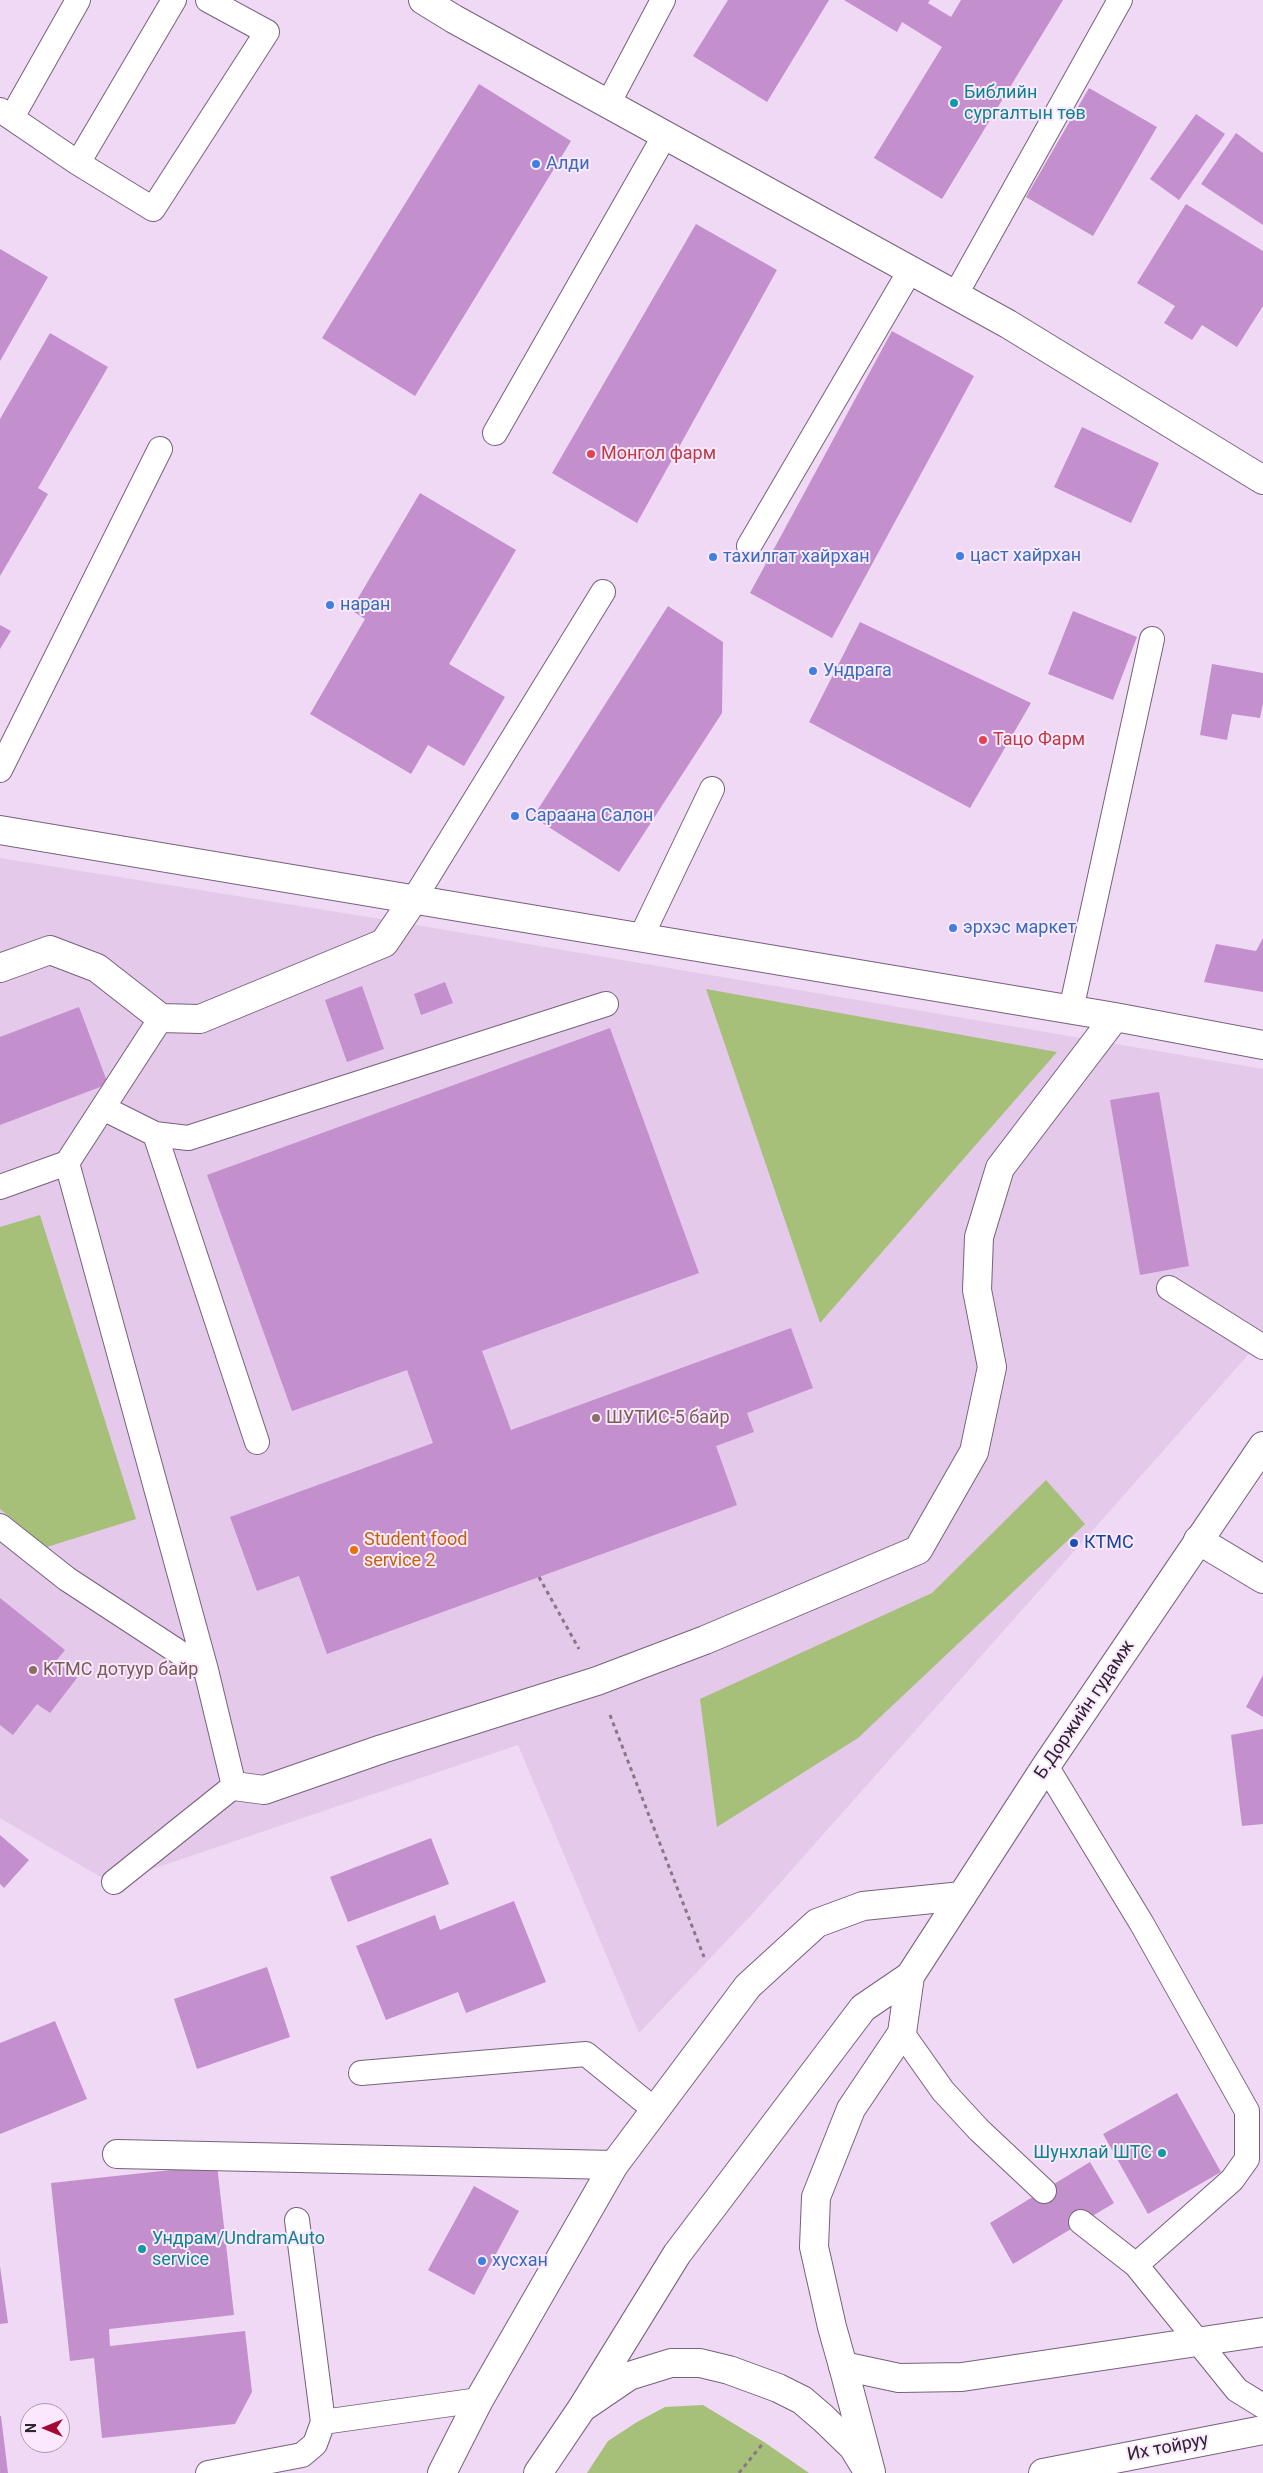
<!DOCTYPE html>
<html>
<head>
<meta charset="utf-8">
<style>
  body { margin:0 }
  #map { position:relative; width:1263px; height:2473px; overflow:hidden; background:#f0d9f5; font-family:Roboto,sans-serif }
  canvas { display:block }
  .north { position:absolute; left:20px; top:2403px; width:50px; height:50px; box-sizing:border-box; background:#fbe8fe; border:1px solid #a89aab; border-radius:50%; rotate:270deg; font-size:14px; font-weight:700; line-height:20px; text-align:center; color:#2c242e }
  .north::after { content:''; display:block; margin:auto; width:18px; height:22px; background:#a40833; clip-path:polygon(50% 0,100% 100%,50% 72%,0 100%) }
</style>
</head>
<body>
<div id="map">
<canvas width="1263" height="2473"></canvas>
<div class="north">N</div>
</div>
<script>
const ctx = document.querySelector('canvas').getContext('2d');
ctx.lineJoin = 'round';
function paint(path, color) { ctx.fillStyle = color; ctx.fill(path, 'evenodd'); }
const poly = rows => new Path2D(rows.map(r => 'M' + r).join(''));
function strokePath(path, color, width, dash) { ctx.strokeStyle = color; ctx.lineWidth = width; ctx.lineCap = dash ? 'butt' : 'round'; ctx.setLineDash(dash || []); ctx.stroke(path); }
function label(font, color, halo, rows, align = 'center') {
  ctx.font = font + ' Roboto,sans-serif'; ctx.lineWidth = 4; ctx.setLineDash([]); ctx.textBaseline = 'middle'; ctx.strokeStyle = halo; ctx.fillStyle = color; for (const [text, x, y, turn = 0] of rows) {
    ctx.save(); ctx.translate(x, y); ctx.rotate((+turn || 0) * Math.PI / 180); ctx.textAlign = isNaN(turn) ? turn : align; if (halo) ctx.strokeText(text, 0, 0); ctx.fillText(text, 0, 0); ctx.restore();
  }
}
paint(poly([
  [0,858,387,920,1263,1069,1263,1338,757,1909,639,2033,518,1745,111,1883,0,1818]
]), '#e4c9ea');
paint(poly([
  [706,989,1057,1052,820,1323],
  [40,1215,136,1519,47,1547,0,1509,0,1227],
  [1046,1480,1085,1524,858,1738,717,1827,700,1699,932,1593],
  [703,2405,764,2442,809,2473,587,2473,608,2441,637,2422,665,2407]
]), '#a6bf79');
paint(poly([
  [728,0,829,0,767,102,693,56],
  [844,0,930,0,928,3,951,17,961,0,1063,0,942,199,874,158,942,47,902,22,897,32],
  [479,84,571,141,415,396,322,338],
  [1089,88,1157,127,1093,236,1026,197],
  [1196,114,1225,134,1179,200,1150,179],
  [1236,133,1263,153,1263,225,1201,184],
  [1186,204,1263,251,1263,306,1237,347,1202,325,1192,340,1164,323,1175,306,1137,283],
  [696,224,777,270,637,523,552,473],
  [0,249,48,277,0,361],
  [892,331,974,376,832,638,750,593],
  [50,333,108,367,38,488,48,494,0,576,0,419],
  [1082,427,1159,463,1131,523,1054,487],
  [420,493,516,550,449,664,505,697,464,766,428,745,411,774,310,714,365,619,351,610],
  [668,606,723,642,722,713,619,872,533,817],
  [1073,611,1137,637,1113,700,1048,674],
  [860,622,1031,703,970,808,809,722],
  [0,625,11,631,0,649],
  [1212,664,1263,673,1263,703,1260,718,1232,714,1227,740,1200,735],
  [1263,938,1263,992,1204,982,1216,944,1256,951],
  [445,982,453,1003,421,1015,414,994],
  [362,986,384,1049,347,1062,325,1000],
  [79,1007,108,1084,0,1125,0,1037],
  [610,1028,699,1273,482,1351,511,1430,791,1328,813,1388,747,1413,754,1432,716,1446,737,1505,327,1654,299,1576,257,1591,230,1517,433,1443,407,1370,292,1411,207,1175],
  [1159,1092,1189,1266,1140,1275,1110,1100],
  [0,1598,65,1650,56,1661,77,1678,50,1713,37,1704,13,1735,0,1725],
  [1263,1675,1263,1717,1246,1707],
  [1263,1729,1263,1824,1242,1826,1231,1735],
  [0,1835,29,1860,4,1888,0,1884],
  [431,1838,449,1884,348,1922,330,1877],
  [514,1901,546,1982,466,2013,458,1992,386,2020,356,1946,435,1915,440,1930],
  [267,1967,290,2037,197,2069,174,1999],
  [55,2021,87,2099,0,2134,0,2043],
  [1177,2093,1221,2172,1148,2214,1103,2134],
  [1090,2162,1114,2203,1013,2264,990,2223],
  [217,2165,234,2315,109,2329,110,2346,245,2331,252,2392,235,2424,102,2438,94,2358,70,2361,51,2183],
  [474,2186,519,2211,474,2295,428,2270],
  [0,2266,8,2323,0,2324],
  [0,2416,1,2416,8,2473,0,2473]
]), '#c38fcd');
const service = poly([
  [608,104,663,0],
  [0,110,78,163,153,209,267,32,208,0],
  [12,117,78,0],
  [78,163,174,0],
  [956,294,1120,0],
  [495,433,665,135],
  [749,546,911,269],
  [0,770,160,449],
  [414,899,603,592],
  [641,937,712,789],
  [1071,1010,1152,639],
  [161,1018,67,1163,206,1670],
  [103,1108,155,1134,188,1138,606,1004],
  [155,1134,257,1442],
  [0,1187,67,1163],
  [1169,1288,1263,1347],
  [0,1526,67,1579,206,1670,234,1786,114,1882],
  [1046,1766,1142,1924,1247,2111,1247,2159,1232,2180,1136,2265],
  [902,2033,943,2091,979,2130,1044,2191],
  [361,2073,586,2054,655,2110],
  [1081,2222,1136,2265,1237,2390,1263,2406],
  [323,2422,479,2400],
  [208,2473,302,2455,315,2444,323,2422,297,2220]
]);
const minor = poly([
  [423,0,454,19,1008,324,1263,480],
  [0,830,1115,1017,1263,1045],
  [0,968,50,950,97,968,161,1018,200,1019,384,943,414,899],
  [1198,1540,1263,1579],
  [234,1786,264,1790,382,1749,597,1681,705,1640,918,1550,974,1452,992,1367,977,1290,979,1237,1000,1168,1115,1017],
  [117,2154,614,2165],
  [442,2473,479,2400,614,2165,748,1986,817,1923,863,1906,962,1896]
]);
const tertiary = poly([
  [843,2366,899,2378,962,2377,1263,2332]
]);
const secondary = poly([
  [843,2366,871,2472]
]);
const primary = poly([
  [843,2366,832,2327,814,2247,816,2197,851,2109,902,2033,910,1976],
  [582,2408,677,2254,863,2008,910,1976,1046,1766,1263,1446],
  [538,2473,582,2408,629,2376,671,2363,700,2363,729,2370,778,2388,802,2400,823,2418,853,2447,869,2473],
  [1043,2473,1263,2430]
]);
strokePath(service, '#76627a', 26);
strokePath(minor, '#76627a', 30);
strokePath(tertiary, '#76627a', 30);
strokePath(secondary, '#76627a', 30);
strokePath(primary, '#76627a', 30);
strokePath(poly([
  [539,1577,579,1649],
  [610,1715,704,1957],
  [739,2473,764,2442]
]), '#867789', 3, [4, 4]);
strokePath(service, '#fff', 24);
strokePath(minor, '#fff', 28);
strokePath(tertiary, '#fff', 28);
strokePath(secondary, '#fff', 28);
strokePath(primary, '#fff', 28);
for (const [x, y, r, color] of [
  [954,103,5,"#0f9aa8"],
  [536,164,5,"#3f7fe0"],
  [591,454,5,"#e0444e"],
  [960,556,5,"#3f7fe0"],
  [713,557,5,"#3f7fe0"],
  [330,605,5,"#3f7fe0"],
  [813,671,5,"#3f7fe0"],
  [983,740,5,"#e0444e"],
  [515,816,5,"#3f7fe0"],
  [953,928,5,"#3f7fe0"],
  [596,1418,5,"#8d6e63"],
  [1074,1543,5,"#1a4fb4"],
  [354,1550,5,"#e8710a"],
  [33,1670,5,"#8d6e63"],
  [1162,2153,5,"#0f9aa8"],
  [142,2249,5,"#0f9aa8"],
  [482,2261,5,"#3f7fe0"]
]) { const dot = new Path2D(); dot.arc(x, y, r, 0, 2 * Math.PI); ctx.fillStyle = color; ctx.fill(dot); strokePath(dot, '#fbe8fe', 2); }
label('18px', '#0d838f', '#fbe8fe', [
  ["Библийн",964,93],
  ["сургалтын төв",964,114],
  ["Шунхлай ШТС",1152,2153,"right"],
  ["Ундрам/UndramAuto",152,2239],
  ["service",152,2260]
], 'left');
label('18px', '#366cbe', '#fbe8fe', [
  ["Алди",546,164],
  ["цаст хайрхан",970,556],
  ["тахилгат хайрхан",723,557],
  ["наран",340,605],
  ["Ундрага",823,671],
  ["Сараана Салон",525,816],
  ["эрхэс маркет",963,928],
  ["хусхан",492,2261]
], 'left');
label('18px', '#be3a42', '#fbe8fe', [
  ["Монгол фарм",601,454],
  ["Тацо Фарм",993,740]
], 'left');
label('18px', '#785e54', '#fbe8fe', [
  ["ШУТИС-5 байр",606,1418],
  ["KTMC дотуур байр",43,1670]
], 'left');
label('18px', '#c56008', '#fbe8fe', [
  ["Student food",364,1540],
  ["service 2",364,1561]
], 'left');
label('18px', '#164399', '#fbe8fe', [
  ["КТМС",1084,1543]
], 'left');
label('18px', '#2c242e', '#fbe8fe', [
  ["Б.Доржийн гудамж",1085,1710,-56],
  ["Их тойруу",1168,2448,-11]
]);
</script>
</body>
</html>
